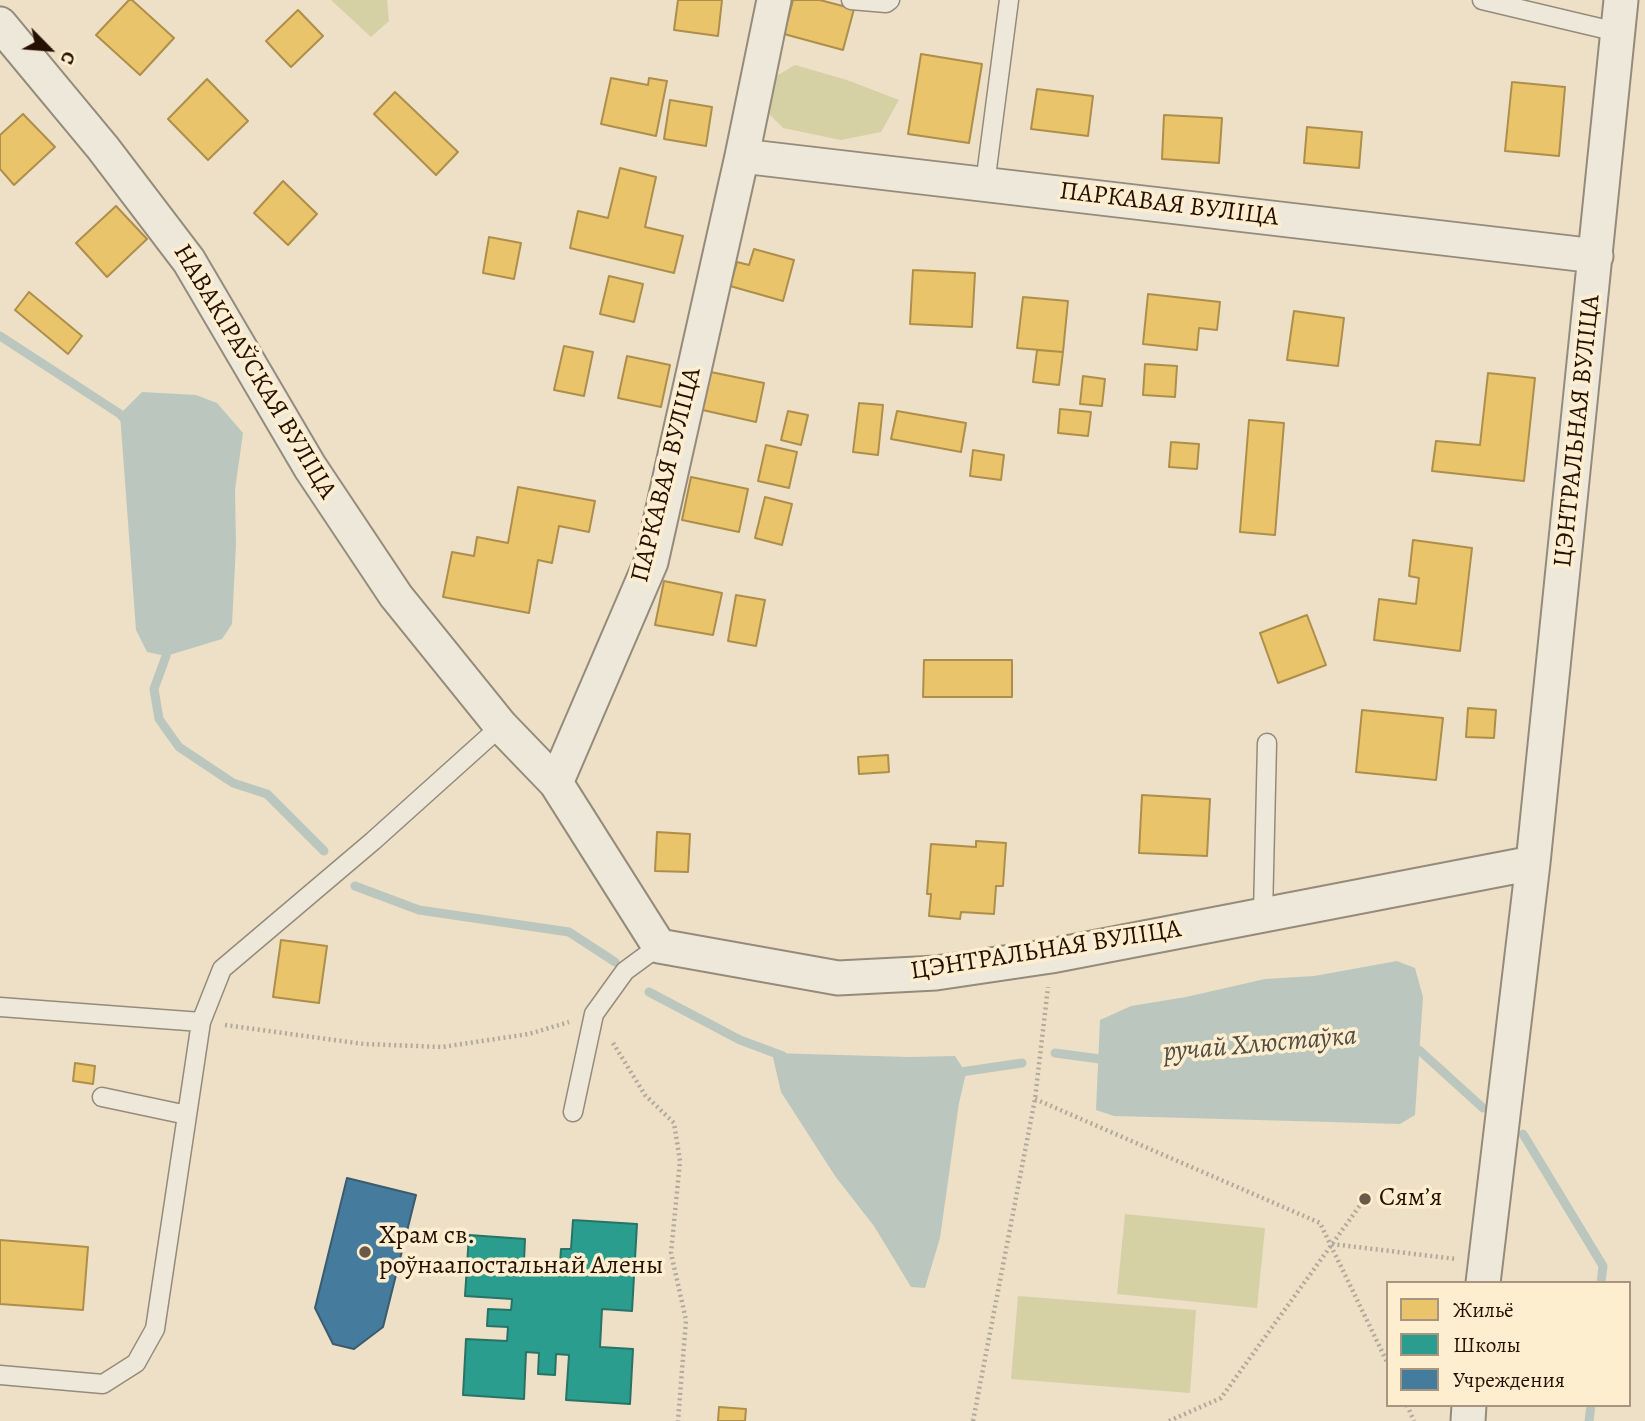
<!DOCTYPE html>
<html>
<head>
<meta charset="utf-8">
<style>
  body { margin:0 }
  #map { position:relative; width:1645px; height:1421px; overflow:hidden; background:#ede0c6; font-family:Alegreya,serif }
  canvas { display:block }
  .legend { position:absolute; left:1386px; top:1281px; width:245px; height:126px; box-sizing:border-box; background:#fdeed0; border:2px solid #a7957e; margin:0; padding:9px 12px; list-style:none; font-size:21px; color:#251002 }
  .legend li { display:flex; align-items:center; gap:14px; height:35px }
  .legend b { width:35px; border:2px solid #a7957e }
  .north { position:absolute; left:14px; top:14px; width:70px; height:70px; -webkit-text-stroke:5px #fdeed0; paint-order:stroke; rotate:115deg; font-size:19px; font-weight:700; line-height:28px; text-align:center; color:#251002 }
  .north::after { content:''; display:block; margin:auto; width:24px; height:32px; background:#251002; clip-path:polygon(50% 0,100% 100%,50% 72%,0 100%) }
</style>
</head>
<body>
<div id="map">
<canvas width="1645" height="1421"></canvas>
<ul class="legend">
<li><b style="height:19px;background:#e9c46a"></b>Жильё</li>
<li><b style="height:19px;background:#2a9d8f"></b>Школы</li>
<li><b style="height:19px;background:#457b9d"></b>Учреждения</li>
</ul>
<div class="north">С</div>
</div>
<script>
const ctx = document.querySelector('canvas').getContext('2d');
ctx.lineJoin = 'round';
function paint(path, color) { ctx.fillStyle = color; ctx.fill(path, 'evenodd'); }
const poly = rows => new Path2D(rows.map(r => 'M' + r).join(''));
function strokePath(path, color, width, dash) { ctx.strokeStyle = color; ctx.lineWidth = width; ctx.lineCap = dash ? 'butt' : 'round'; ctx.setLineDash(dash || []); ctx.stroke(path); }
function label(font, color, halo, rows, align = 'center') {
  ctx.font = font + ' Alegreya,serif'; ctx.lineWidth = 7; ctx.setLineDash([]); ctx.textBaseline = 'middle'; ctx.strokeStyle = halo; ctx.fillStyle = color; for (const [text, x, y, turn = 0] of rows) {
    ctx.save(); ctx.translate(x, y); ctx.rotate((+turn || 0) * Math.PI / 180); ctx.textAlign = isNaN(turn) ? turn : align; if (halo) ctx.strokeText(text, 0, 0); ctx.fillText(text, 0, 0); ctx.restore();
  }
}
paint(poly([
  [331,0,387,0,389,21,371,37],
  [795,65,847,80,899,100,881,132,841,140,783,128,767,112,776,76],
  [1125,1214,1265,1228,1257,1308,1117,1294],
  [1018,1296,1196,1310,1190,1393,1011,1379]
]), '#d6d0a5');
paint(poly([
  [142,392,196,395,217,403,243,433,235,490,236,545,232,624,222,639,166,656,147,652,136,630,120,414],
  [1397,961,1415,968,1423,997,1415,1115,1400,1124,1114,1116,1096,1110,1100,1020,1131,1006,1186,997,1265,979,1314,976],
  [772,1053,909,1057,955,1056,966,1073,959,1103,940,1238,925,1288,911,1287,874,1226,835,1176,781,1092]
]), '#bbc7be');
const homes = poly([
  [129,0,132,0,174,38,140,75,96,35,129,0],
  [678,0,722,0,718,36,674,30,678,0],
  [793,0,820,0,854,9,843,50,784,34,793,0],
  [298,10,323,36,291,67,266,41,298,10],
  [921,54,982,64,969,143,908,134,921,54],
  [611,78,648,85,649,78,667,81,656,136,601,124,611,78],
  [207,79,248,121,208,160,168,119,207,79],
  [1512,82,1565,87,1559,156,1505,151,1512,82],
  [1037,89,1093,96,1088,136,1031,129,1037,89],
  [395,92,458,152,436,175,374,114,395,92],
  [670,100,712,107,706,146,664,139,670,100],
  [23,114,55,147,14,185,0,169,0,135,23,114],
  [1164,115,1222,118,1219,163,1162,159,1164,115],
  [1307,127,1362,132,1359,168,1304,163,1307,127],
  [620,168,656,177,645,227,683,236,674,273,570,248,578,211,608,218,620,168],
  [283,181,317,214,288,245,254,213,283,181],
  [116,206,147,239,107,277,76,243,116,206],
  [489,237,521,243,514,279,483,273,489,237],
  [754,249,794,260,783,301,730,286,737,262,749,265,754,249],
  [913,270,975,273,972,327,910,324,913,270],
  [609,276,643,284,634,322,600,314,609,276],
  [29,292,82,336,68,354,15,310,29,292],
  [1148,294,1220,302,1217,330,1199,328,1197,350,1143,344,1148,294],
  [1023,297,1068,301,1063,352,1017,348,1023,297],
  [1294,311,1344,318,1338,366,1287,360,1294,311],
  [564,346,593,352,584,396,554,390,564,346],
  [1037,350,1063,352,1059,385,1033,382,1037,350],
  [627,356,670,365,661,407,618,398,627,356],
  [1145,364,1177,366,1175,397,1143,395,1145,364],
  [706,371,764,383,756,422,698,409,706,371],
  [1488,373,1535,378,1524,481,1432,471,1436,441,1480,445,1488,373],
  [1083,376,1105,379,1102,406,1080,404,1083,376],
  [859,403,883,405,878,455,853,452,859,403],
  [1060,409,1091,412,1088,436,1058,433,1060,409],
  [788,411,808,415,801,445,781,440,788,411],
  [897,411,966,423,961,452,891,439,897,411],
  [1249,420,1284,423,1275,535,1240,532,1249,420],
  [1171,442,1199,444,1197,469,1169,467,1171,442],
  [766,445,797,452,789,488,758,481,766,445],
  [973,450,1004,455,1001,480,970,476,973,450],
  [691,477,748,489,739,532,682,520,691,477],
  [518,487,595,501,589,532,559,526,552,563,538,560,529,613,443,597,452,552,474,556,477,537,508,543,518,487],
  [765,497,792,504,782,545,755,538,765,497],
  [1413,540,1472,548,1460,651,1374,640,1379,599,1416,604,1419,578,1409,576,1413,540],
  [664,581,722,593,713,635,655,625,664,581],
  [736,595,765,600,756,646,728,641,736,595],
  [1307,615,1326,665,1278,683,1260,633,1307,615],
  [924,660,1012,660,1012,697,923,697,924,660],
  [1468,708,1496,710,1494,738,1466,737,1468,708],
  [1362,710,1443,718,1436,780,1356,772,1362,710],
  [888,755,889,772,859,774,858,757,888,755],
  [1142,795,1210,799,1207,856,1139,853,1142,795],
  [657,832,690,834,688,872,655,871,657,832],
  [976,841,1006,843,1003,886,996,886,994,914,961,912,960,919,929,916,931,894,927,894,931,844,976,847,976,841],
  [281,940,327,946,319,1003,273,997,281,940],
  [75,1063,95,1066,93,1084,73,1081,75,1063],
  [0,1240,88,1247,83,1310,0,1304,0,1240],
  [719,1407,746,1409,745,1421,718,1421,719,1407]
]);
paint(homes, '#e9c46a');
strokePath(homes, '#ae8e4b', 2);
const schools = poly([
  [573,1220,637,1224,632,1311,602,1309,600,1347,633,1349,630,1404,566,1400,569,1355,556,1354,555,1375,538,1374,539,1353,526,1352,524,1399,463,1395,466,1339,507,1341,508,1327,487,1326,488,1309,511,1310,512,1299,465,1296,469,1235,525,1239,524,1261,560,1263,561,1249,571,1249,573,1220]
]);
paint(schools, '#2a9d8f');
strokePath(schools, '#287365', 2);
const public = poly([
  [347,1178,416,1195,383,1327,354,1349,333,1344,315,1308,347,1178]
]);
paint(public, '#457b9d');
strokePath(public, '#3b5b6e', 2);
strokePath(poly([
  [0,336,120,414,127,422],
  [167,646,166,656,154,689,159,719,179,747,233,783,267,794,324,851],
  [355,886,419,910,569,932,615,962],
  [649,992,740,1040,783,1056],
  [1409,1047,1419,1050,1483,1108],
  [1055,1053,1100,1059,1111,1058],
  [954,1073,1022,1063],
  [1523,1134,1603,1266,1601,1283],
  [1589,1421,1591,1405]
]), '#bbc7be', 9);
const lane = poly([
  [851,0,886,3,890,0],
  [1482,0,1617,32],
  [985,184,1009,0],
  [1263,914,1267,743],
  [0,1007,201,1022],
  [102,1097,187,1115],
  [573,1112,594,1014,625,971,659,946],
  [0,1375,103,1384,136,1363,155,1329,201,1022,222,969,373,841,501,726]
]);
const street = poly([
  [0,24,103,148,189,261,310,467,396,596,501,726,556,783,659,946,838,978,936,973,1051,956,1533,863],
  [742,156,1596,256],
  [556,783,651,562,742,156,774,0],
  [1483,1283,1533,863,1621,0],
  [1468,1421,1469,1405]
]);
strokePath(lane, '#958b7b', 21);
strokePath(street, '#958b7b', 37);
strokePath(poly([
  [225,1025,364,1044,442,1047,529,1034,569,1022],
  [613,1043,645,1095,674,1123,680,1161,671,1253,686,1320,678,1421],
  [1035,1099,1320,1223,1388,1364],
  [1332,1244,1456,1259],
  [1407,1405,1414,1421],
  [973,1421,1035,1099,1048,987],
  [1169,1421,1221,1398,1361,1204]
]), '#b1a99c', 4.5, [2, 3.5]);
strokePath(lane, '#eee8db', 18);
strokePath(street, '#eee8db', 33);
for (const [x, y, r, color] of [
  [1365,1199,7,"#6b5947"],
  [365,1252,7,"#6b5947"]
]) { const dot = new Path2D(); dot.arc(x, y, r, 0, 2 * Math.PI); ctx.fillStyle = color; ctx.fill(dot); strokePath(dot, '#fdeed0', 2.5); }
label('26px', '#251002', '#fdeed0', [
  ["ПАРКАВАЯ ВУЛІЦА",1169,205,7],
  ["НАВАКІРАЎСКАЯ ВУЛІЦА",254,372,59],
  ["ЦЭНТРАЛЬНАЯ ВУЛІЦА",1578,431,-84],
  ["ПАРКАВАЯ ВУЛІЦА",667,475,-76],
  ["ЦЭНТРАЛЬНАЯ ВУЛІЦА",1046,951,-9]
]);
label('26px', '#251002', '#fdeed0', [
  ["Сямʼя",1379,1199],
  ["Храм св.",379,1237],
  ["роўнаапостальнай Алены",379,1267]
], 'left');
label('italic 28px', '#524c43', '#fdeed0', [
  ["ручай Хлюстаўка",1260,1045,-5]
]);
</script>
</body>
</html>
